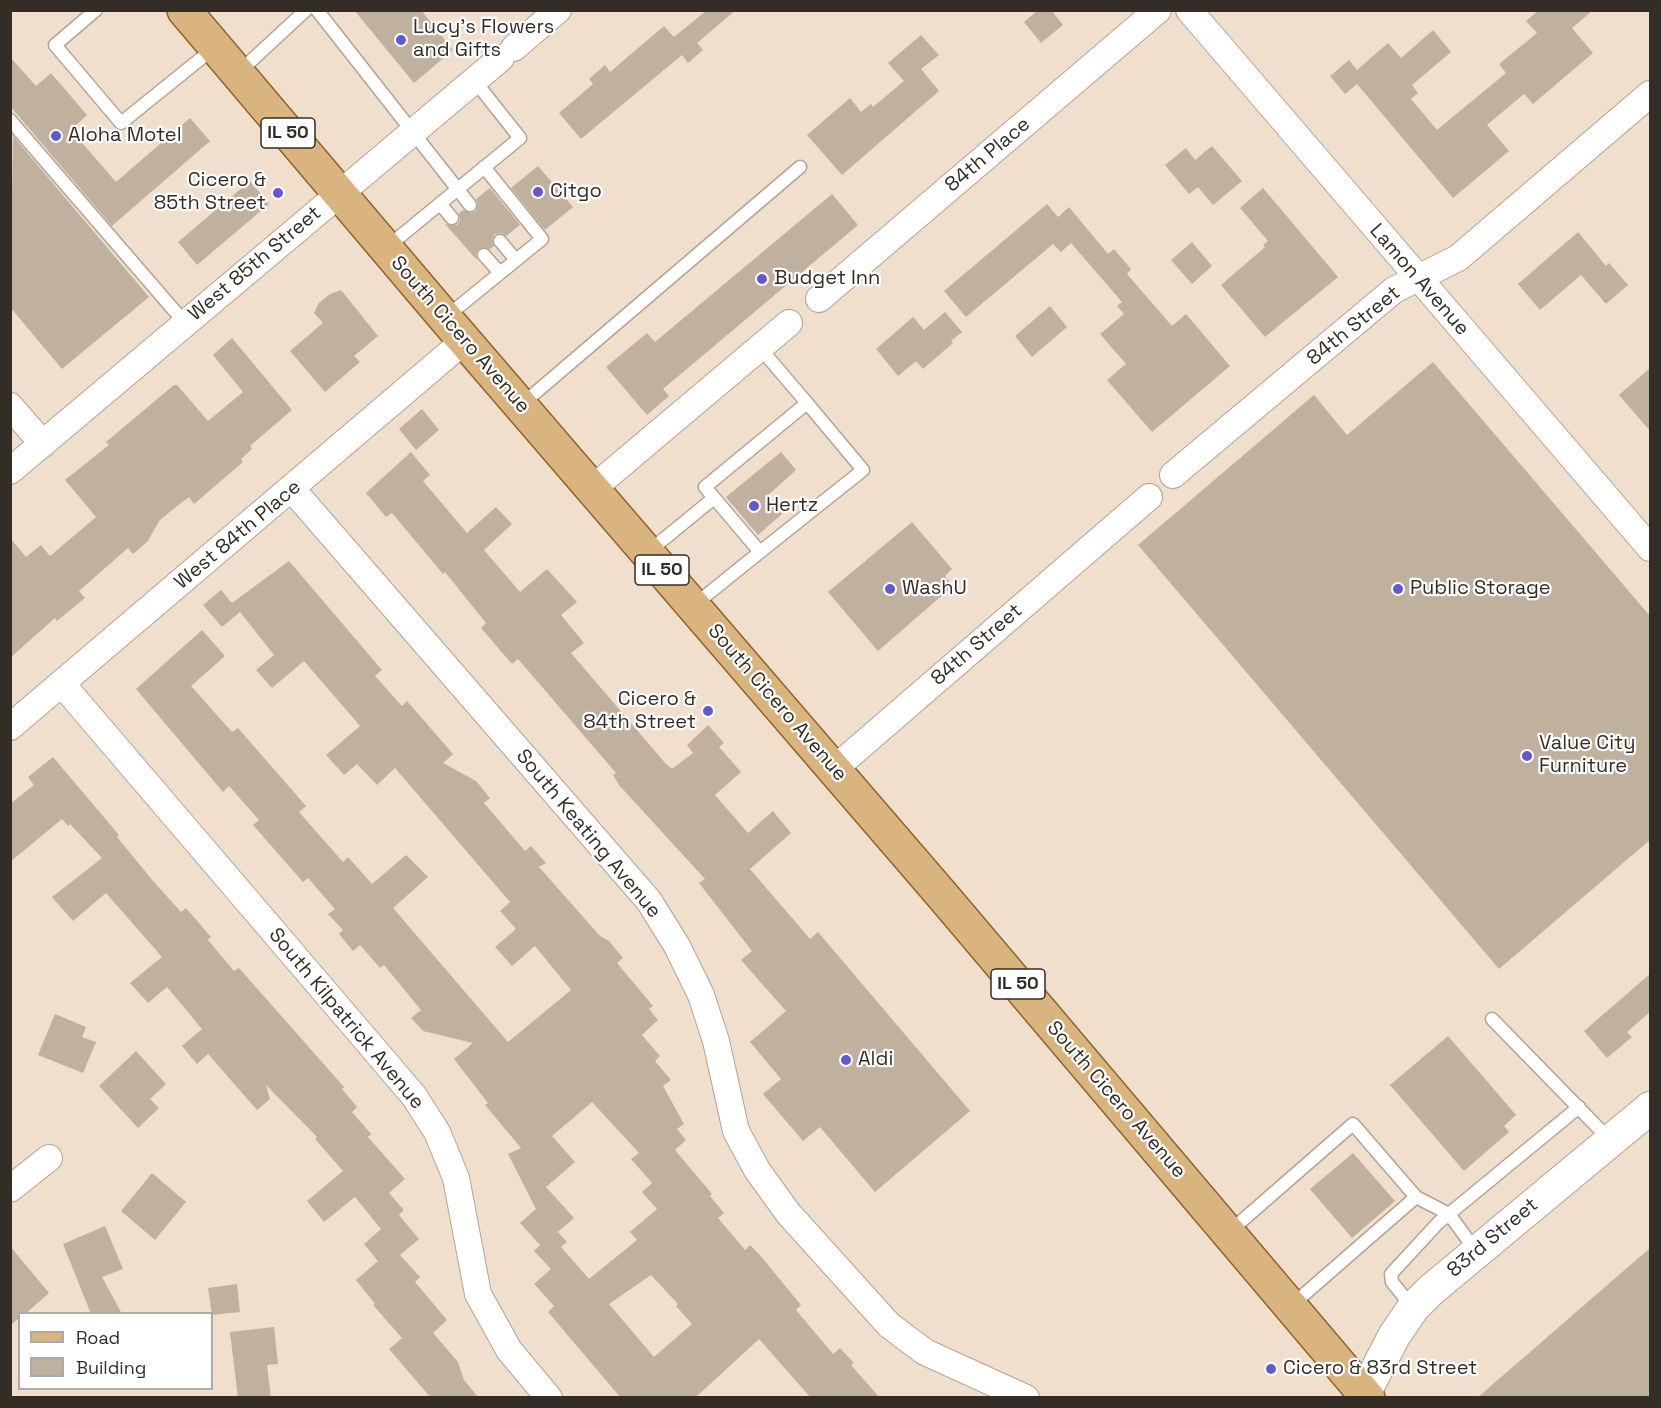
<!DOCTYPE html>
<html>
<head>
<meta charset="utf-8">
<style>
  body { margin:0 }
  #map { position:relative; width:1661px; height:1408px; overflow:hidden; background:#f0dfcc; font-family:"Space Grotesk",sans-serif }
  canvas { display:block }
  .frame { position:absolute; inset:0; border:12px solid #332d26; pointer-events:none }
  .legend { position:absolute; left:18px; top:1312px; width:195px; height:78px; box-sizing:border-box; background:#fff; border:2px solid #adaba8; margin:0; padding:8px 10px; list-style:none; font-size:18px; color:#332d26 }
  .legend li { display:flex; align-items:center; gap:12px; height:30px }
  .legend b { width:30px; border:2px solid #adaba8 }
</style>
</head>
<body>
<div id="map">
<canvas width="1661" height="1408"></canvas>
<div class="frame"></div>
<ul class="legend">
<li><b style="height:8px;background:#d9b47f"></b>Road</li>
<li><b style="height:16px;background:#c0b09e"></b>Building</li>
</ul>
</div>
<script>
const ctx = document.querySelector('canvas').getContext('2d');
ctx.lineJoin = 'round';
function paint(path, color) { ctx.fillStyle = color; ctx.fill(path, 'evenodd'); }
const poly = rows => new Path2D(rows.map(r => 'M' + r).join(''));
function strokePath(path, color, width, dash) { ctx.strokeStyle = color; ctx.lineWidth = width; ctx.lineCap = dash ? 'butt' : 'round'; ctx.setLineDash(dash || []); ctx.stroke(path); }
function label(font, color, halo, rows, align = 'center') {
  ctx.font = font + ' "Space Grotesk",sans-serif'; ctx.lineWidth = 4.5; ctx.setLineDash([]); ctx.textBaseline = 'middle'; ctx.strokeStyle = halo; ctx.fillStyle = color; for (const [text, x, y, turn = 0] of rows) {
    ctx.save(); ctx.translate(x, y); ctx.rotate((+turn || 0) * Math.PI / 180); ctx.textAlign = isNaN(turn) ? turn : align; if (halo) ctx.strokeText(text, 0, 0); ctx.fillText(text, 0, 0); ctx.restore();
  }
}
paint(poly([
  [354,10,421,10,453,50,414,83],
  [707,10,736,10,697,43,703,50,688,63,682,55,581,139,559,113,593,84,589,79,605,65,610,72,664,26,674,37],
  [1038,10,1051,10,1063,25,1041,43,1024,22],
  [1539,10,1593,10,1572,28,1593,53,1533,104,1524,94,1487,125,1509,151,1453,198,1357,84,1345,94,1330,76,1349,60,1357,70,1388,43,1401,58,1433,30,1451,52,1412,85,1418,93,1411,99,1437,130,1506,73,1499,64,1537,33,1526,21],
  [921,35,939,55,921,69,939,91,842,175,807,135,850,98,861,112,871,104,873,107,904,81,888,63],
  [10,57,36,86,51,73,87,115,71,130,116,182,190,118,210,141,112,226,10,106],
  [13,136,149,297,62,369,10,307],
  [1212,146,1242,181,1213,205,1198,187,1189,194,1165,165,1186,148,1195,160],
  [538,166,573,207,545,230,511,188],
  [250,181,269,204,197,265,178,242],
  [490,188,520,225,506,236,502,233,495,234,492,239,494,246,490,249,479,249,476,253,477,260,445,224,457,225,460,220,459,213,463,210,471,213,476,211,478,204,476,199],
  [1263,188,1338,277,1265,337,1221,285,1265,247,1263,245,1268,241,1240,208],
  [832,194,858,225,663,389,669,396,647,415,606,367,647,333,655,342],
  [1047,204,1058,217,1069,207,1108,254,1114,249,1131,269,1127,274,1172,326,1186,314,1230,366,1152,432,1107,380,1126,364,1100,334,1124,314,1117,306,1122,302,1071,243,1061,252,1053,244,966,317,944,291],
  [1578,232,1606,266,1609,263,1628,285,1606,304,1581,275,1540,310,1518,284],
  [1192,242,1212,266,1192,284,1171,260],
  [341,290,378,336,354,356,360,362,325,392,290,351,323,323,314,313,319,303,330,294],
  [1050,306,1067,327,1032,357,1015,336],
  [945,312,962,332,951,341,953,343,923,369,916,361,898,376,876,349,913,317,924,330],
  [232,338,292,410,250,446,252,449,241,459,243,462,194,504,189,497,172,510,159,521,148,541,133,554,128,548,79,591,85,598,57,621,55,618,10,658,10,538,26,557,41,545,50,556,96,517,65,480,109,445,106,442,174,385,177,385,208,421,243,392,213,355],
  [1433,362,1650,616,1650,840,1499,969,1138,545,1314,395,1347,435],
  [1650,368,1650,431,1619,395],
  [422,409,439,430,416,450,399,429],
  [411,452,430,475,423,481,467,533,496,507,512,524,484,550,520,592,547,569,577,602,561,615,584,643,571,653,666,764,672,769,693,753,687,745,708,725,724,743,719,747,741,772,715,795,748,833,773,811,791,833,750,869,810,939,818,932,970,1111,875,1192,820,1127,803,1141,763,1094,781,1079,750,1042,786,1011,741,960,752,951,699,883,705,879,619,785,613,775,616,773,518,659,512,664,481,628,486,623,445,572,443,574,392,513,386,517,366,493],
  [781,452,796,470,767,496,782,514,758,535,726,497],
  [912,522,952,569,945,576,953,586,878,651,828,592],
  [289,561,382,670,375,676,402,706,407,701,453,754,443,763,476,781,490,798,484,803,525,851,531,846,546,863,539,867,600,936,609,941,623,958,617,963,653,1006,649,1009,658,1020,642,1035,660,1056,655,1061,671,1080,663,1086,684,1124,677,1129,686,1140,675,1150,712,1194,710,1196,724,1213,718,1218,745,1250,750,1245,759,1254,801,1305,796,1310,833,1354,840,1348,854,1363,851,1365,880,1398,811,1398,759,1339,695,1398,621,1398,548,1312,554,1306,534,1284,551,1269,534,1251,540,1245,520,1223,536,1209,508,1154,521,1148,485,1105,488,1103,454,1059,473,1043,423,1031,411,1018,421,1010,384,965,380,968,360,945,353,951,339,934,343,930,328,914,335,909,308,878,303,882,253,825,259,820,229,786,223,792,136,689,202,630,225,656,191,686,232,732,238,728,306,806,299,812,343,862,348,857,372,884,406,855,428,877,393,908,508,1042,571,990,535,946,512,966,495,947,516,929,500,911,510,902,395,768,377,785,357,764,344,775,326,755,360,726,304,661,272,688,256,670,274,655,240,612,222,627,203,605,221,590,232,603],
  [592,1102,639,1153,631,1159,652,1183,642,1192,657,1209,630,1232,637,1240,589,1279,561,1247,567,1242,558,1232,574,1218,546,1187,575,1162,552,1136],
  [651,1275,678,1304,676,1306,692,1324,654,1357,609,1304],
  [53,757,119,835,117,837,153,881,181,912,186,908,211,937,208,940,234,971,239,968,344,1087,342,1089,357,1107,352,1112,371,1134,368,1137,405,1179,389,1193,404,1210,399,1215,419,1239,400,1255,420,1277,415,1282,447,1320,433,1333,458,1362,464,1380,479,1398,431,1398,389,1349,402,1338,373,1305,375,1304,356,1280,378,1261,364,1244,381,1229,355,1197,324,1222,307,1201,343,1171,315,1139,317,1137,266,1085,270,1099,257,1110,208,1054,197,1064,182,1046,202,1029,167,987,148,1003,130,983,162,957,106,893,73,921,52,897,102,858,70,824,68,826,62,819,10,862,10,804,34,785,28,777],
  [1650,974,1650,1012,1627,1032,1632,1037,1607,1058,1584,1031],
  [55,1014,86,1027,82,1037,96,1042,83,1073,38,1055],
  [1448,1036,1516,1115,1504,1126,1509,1132,1464,1171,1390,1085],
  [136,1051,166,1084,150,1099,159,1108,138,1128,99,1086],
  [1353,1153,1395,1201,1352,1238,1310,1189],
  [152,1173,186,1202,155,1240,121,1211],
  [105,1226,123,1269,102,1277,122,1314,91,1314,63,1244],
  [10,1246,49,1293,25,1314,20,1314,20,1318,10,1325],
  [1650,1248,1650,1398,1477,1398],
  [237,1284,240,1312,212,1315,208,1288],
  [274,1327,278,1364,267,1365,271,1398,238,1398,230,1332]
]), '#c0b09e');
const service = poly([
  [96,10,55,45,121,123,214,48],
  [317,10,470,205],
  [238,73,306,10],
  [10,120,185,323],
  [440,204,452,218],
  [500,241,516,260],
  [386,248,520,138,474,80],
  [484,255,500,273],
  [446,317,542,239,484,167],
  [760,348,807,403],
  [807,403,863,470,760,552,705,487,807,403],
  [521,405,800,167],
  [648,552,714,498],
  [693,606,760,552],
  [1492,1019,1610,1140],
  [1416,1197,1449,1214,1476,1251],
  [1229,1232,1353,1124,1416,1197,1292,1305],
  [1413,1308,1392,1282,1391,1274,1438,1223,1579,1107]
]);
const minor = poly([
  [1189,10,1650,548],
  [514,48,558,10],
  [819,299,1158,10],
  [10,406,43,444],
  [10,471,501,58],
  [1173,475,1394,290,1458,258,1650,94],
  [292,489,649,901,677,946,701,995,716,1041,736,1131,757,1170,788,1213,889,1325,925,1352,1026,1398],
  [592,489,789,323],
  [62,684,414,1096,437,1132,456,1178,478,1294,509,1350,549,1398],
  [10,727,464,341],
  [834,769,1149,497],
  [10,1189,49,1158]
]);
const tertiary = poly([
  [1362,1398,1394,1336,1413,1308,1431,1290,1650,1108]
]);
const primary = poly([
  [184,10,445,318,942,895,1368,1398]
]);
strokePath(service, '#b3a391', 15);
strokePath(minor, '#b3a391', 28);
strokePath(tertiary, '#b3a391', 34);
strokePath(primary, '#8f6428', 36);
strokePath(service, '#fff', 12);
strokePath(minor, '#fff', 26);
strokePath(tertiary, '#fff', 32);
strokePath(primary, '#d9b47f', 33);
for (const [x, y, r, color] of [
  [401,40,6,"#6059d1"],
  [56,136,6,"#6059d1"],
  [538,192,6,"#6059d1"],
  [278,193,6,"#6059d1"],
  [762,279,6,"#6059d1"],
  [754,506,6,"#6059d1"],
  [890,589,6,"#6059d1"],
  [1398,589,6,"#6059d1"],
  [708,711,6,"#6059d1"],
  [1527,756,6,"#6059d1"],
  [846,1060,6,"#6059d1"],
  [1271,1369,6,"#6059d1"]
]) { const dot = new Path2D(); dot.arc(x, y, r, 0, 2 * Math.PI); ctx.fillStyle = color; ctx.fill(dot); strokePath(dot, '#fff', 2); }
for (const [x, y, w] of [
  [288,133,54],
  [662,570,54],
  [1018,984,54]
]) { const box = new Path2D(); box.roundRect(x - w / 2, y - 15, w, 30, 4.5); ctx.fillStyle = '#fff'; ctx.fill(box); strokePath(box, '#332d26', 1.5); }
label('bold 18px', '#332d26', null, [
  ["IL 50",288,133],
  ["IL 50",662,570],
  ["IL 50",1018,984]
]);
label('20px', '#332d26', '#fff', [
  ["Lucy's Flowers",413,28],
  ["and Gifts",413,51],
  ["Aloha Motel",68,136],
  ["Cicero &",266,181,"right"],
  ["85th Street",266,204,"right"],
  ["Citgo",550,192],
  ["Budget Inn",774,279],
  ["Hertz",766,506],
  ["WashU",902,589],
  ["Public Storage",1410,589],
  ["Cicero &",696,700,"right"],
  ["84th Street",696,723,"right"],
  ["Value City",1539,744],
  ["Furniture",1539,767],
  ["Aldi",858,1060],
  ["Cicero & 83rd Street",1283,1369]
], 'left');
label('20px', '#332d26', '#fff', [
  ["84th Place",988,155,-40],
  ["West 85th Street",255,264,-40],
  ["Lamon Avenue",1419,280,49],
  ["84th Street",1354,326,-39],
  ["South Cicero Avenue",460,335,49],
  ["West 84th Place",238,535,-40],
  ["84th Street",977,645,-41],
  ["South Cicero Avenue",777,703,49],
  ["South Keating Avenue",588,834,50],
  ["South Kilpatrick Avenue",346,1019,50],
  ["South Cicero Avenue",1116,1100,49],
  ["83rd Street",1493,1238,-40]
]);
</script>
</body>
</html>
